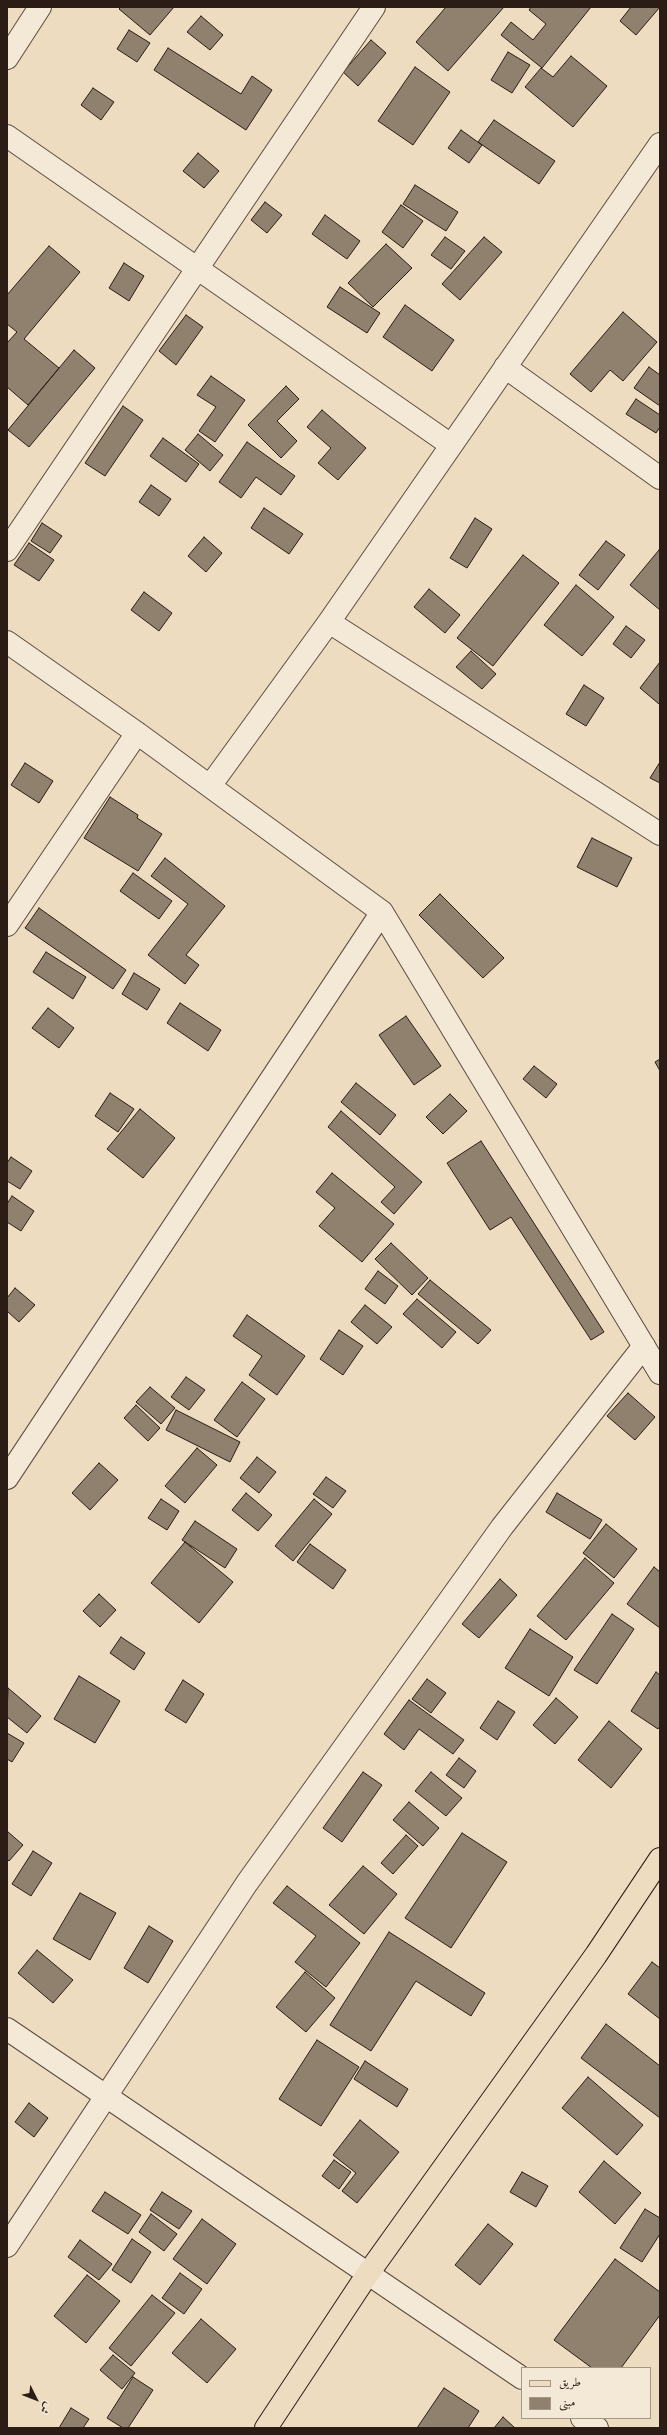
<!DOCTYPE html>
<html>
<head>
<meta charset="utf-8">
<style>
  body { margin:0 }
  #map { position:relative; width:667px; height:2435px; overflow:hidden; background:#eedcc0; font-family:"Old Standard TT",Amiri,serif }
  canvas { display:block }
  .frame { position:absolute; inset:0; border:8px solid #2b1c16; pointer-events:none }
  .legend { position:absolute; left:521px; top:2367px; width:130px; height:52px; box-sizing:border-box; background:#f4e8d6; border:1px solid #a49689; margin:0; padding:5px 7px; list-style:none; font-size:12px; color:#2b1c16 }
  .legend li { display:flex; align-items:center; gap:8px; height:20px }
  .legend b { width:20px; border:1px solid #a49689 }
  .north { position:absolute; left:16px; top:2379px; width:40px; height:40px; -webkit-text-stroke:3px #f4e8d6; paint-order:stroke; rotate:132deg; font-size:11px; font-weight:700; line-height:16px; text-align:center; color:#2b1c16 }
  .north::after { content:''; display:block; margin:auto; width:14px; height:18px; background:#2b1c16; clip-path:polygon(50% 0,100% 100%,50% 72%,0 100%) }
</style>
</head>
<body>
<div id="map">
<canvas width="667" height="2435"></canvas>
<div class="frame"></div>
<ul class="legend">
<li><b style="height:5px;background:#eedcc0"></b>طريق</li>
<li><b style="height:11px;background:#90806e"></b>مبنى</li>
</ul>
<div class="north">ش</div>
</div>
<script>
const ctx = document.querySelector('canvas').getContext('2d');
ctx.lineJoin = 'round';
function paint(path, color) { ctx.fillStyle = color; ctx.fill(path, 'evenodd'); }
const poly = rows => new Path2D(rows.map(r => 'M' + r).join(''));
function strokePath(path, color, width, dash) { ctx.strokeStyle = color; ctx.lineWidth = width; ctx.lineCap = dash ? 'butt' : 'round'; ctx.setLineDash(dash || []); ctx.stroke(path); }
const building = poly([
  [121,7,174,7,150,35,119,9,121,7],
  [446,7,504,7,448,71,416,42,446,7],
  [531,7,591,7,542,68,501,35,511,22,533,40,546,24,529,10,531,7],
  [631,7,660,7,636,35,620,21,631,7],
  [201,16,223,35,210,50,187,32,201,16],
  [129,30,150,43,137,62,117,49,129,30],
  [371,40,386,53,358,86,343,72,371,40],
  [168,48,241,94,252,76,272,90,246,130,154,70,168,48],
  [508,52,530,65,512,93,491,80,508,52],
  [571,56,607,86,573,127,525,87,541,68,553,77,571,56],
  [415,67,450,92,413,145,378,121,415,67],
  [93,88,114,102,101,120,81,105,93,88],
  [494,120,555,161,539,184,478,142,494,120],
  [461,130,482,145,469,163,448,148,461,130],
  [198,153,219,171,204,188,183,171,198,153],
  [415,185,458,212,446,231,403,204,415,185],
  [265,202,282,215,267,233,251,220,265,202],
  [401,205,423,221,403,248,382,232,401,205],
  [325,215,360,241,347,259,312,234,325,215],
  [445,237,465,251,451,269,431,255,445,237],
  [484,237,502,252,460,300,442,284,484,237],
  [386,244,412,268,373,307,348,283,386,244],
  [49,246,80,272,24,339,59,368,28,405,7,387,7,343,17,332,7,324,7,295,49,246],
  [124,263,144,276,129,301,109,288,124,263],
  [340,287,380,313,367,333,327,307,340,287],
  [405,305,454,340,432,371,383,337,405,305],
  [623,312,657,342,623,381,610,370,591,392,570,374,623,312],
  [186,315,203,327,176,365,159,351,186,315],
  [74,350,95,368,29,447,8,430,74,350],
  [649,367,660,375,660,406,634,388,649,367],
  [211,376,245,400,215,442,199,431,216,407,197,395,211,376],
  [286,386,299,399,277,421,297,441,281,458,248,425,286,386],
  [636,399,660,415,660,427,656,433,626,414,636,399],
  [123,406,143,420,105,476,85,463,123,406],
  [322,410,366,448,338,480,318,463,331,448,307,427,322,410],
  [198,434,223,455,210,471,185,450,198,434],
  [163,438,199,464,186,482,150,456,163,438],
  [247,442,295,476,281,495,256,477,241,498,219,482,247,442],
  [151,485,171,499,159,516,139,502,151,485],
  [264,508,303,534,289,554,251,528,264,508],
  [475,518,492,529,467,568,450,558,475,518],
  [42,523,62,536,50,553,31,541,42,523],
  [204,537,222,553,206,572,188,556,204,537],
  [606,541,625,555,598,590,579,575,606,541],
  [29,543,54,560,39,581,14,565,29,543],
  [659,550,660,551,660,610,630,585,659,550],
  [523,555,559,583,493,666,457,638,523,555],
  [576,585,614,617,582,656,544,625,576,585],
  [429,589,460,615,445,633,414,607,429,589],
  [144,592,172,613,159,631,131,610,144,592],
  [626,626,645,640,631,658,613,644,626,626],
  [471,651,496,674,482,689,456,667,471,651],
  [660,662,660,703,659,704,640,688,660,662],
  [584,685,604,698,586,726,566,714,584,685],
  [660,762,660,783,650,778,660,762],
  [25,763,53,781,39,803,11,785,25,763],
  [110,797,138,815,137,818,162,834,138,871,84,838,110,797],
  [592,838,632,858,617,887,577,867,592,838],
  [165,858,225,906,186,955,199,965,185,984,148,955,188,904,151,876,165,858],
  [133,873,172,901,159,919,120,891,133,873],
  [440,894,504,958,483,978,419,915,440,894],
  [39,908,126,970,113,989,25,928,39,908],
  [46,952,86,977,73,999,33,972,46,952],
  [134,973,160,989,147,1010,122,994,134,973],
  [180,1003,221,1030,208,1051,167,1023,180,1003],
  [48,1008,74,1028,59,1048,32,1028,48,1008],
  [406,1016,441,1066,414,1085,379,1035,406,1016],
  [660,1059,660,1071,655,1062,660,1059],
  [534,1066,557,1084,546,1098,523,1079,534,1066],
  [356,1083,396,1115,380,1135,341,1102,356,1083],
  [110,1093,134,1109,118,1132,95,1116,110,1093],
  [450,1094,467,1111,443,1134,426,1117,450,1094],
  [140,1109,175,1138,143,1178,107,1149,140,1109],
  [341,1111,422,1182,394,1214,381,1202,395,1187,328,1127,341,1111],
  [481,1141,604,1332,591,1340,511,1217,490,1230,447,1163,481,1141],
  [11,1157,32,1171,20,1189,7,1181,7,1163,11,1157],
  [332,1173,394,1224,362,1262,319,1226,335,1208,316,1192,332,1173],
  [12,1196,34,1211,21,1231,7,1222,7,1204,12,1196],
  [391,1243,428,1278,412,1295,375,1259,391,1243],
  [378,1271,398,1286,385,1304,365,1289,378,1271],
  [430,1280,491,1330,478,1344,418,1294,430,1280],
  [15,1288,35,1305,19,1322,7,1311,7,1298,15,1288],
  [417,1299,456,1332,442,1348,403,1314,417,1299],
  [365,1305,392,1327,377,1344,351,1322,365,1305],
  [247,1315,305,1356,277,1395,249,1375,262,1356,233,1336,247,1315],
  [339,1330,363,1346,343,1375,320,1359,339,1330],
  [186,1377,205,1390,189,1410,171,1397,186,1377],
  [242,1382,265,1399,237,1437,214,1420,242,1382],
  [150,1387,175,1408,161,1424,136,1402,150,1387],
  [628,1393,655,1417,635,1440,607,1416,628,1393],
  [136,1405,160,1428,148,1441,124,1418,136,1405],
  [176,1410,240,1442,230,1462,166,1430,176,1410],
  [197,1448,217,1465,185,1503,165,1486,197,1448],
  [257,1457,276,1472,259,1493,240,1478,257,1457],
  [99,1463,118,1480,90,1510,72,1493,99,1463],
  [326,1477,346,1491,333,1508,313,1494,326,1477],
  [246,1493,272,1515,258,1531,232,1510,246,1493],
  [557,1493,602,1520,590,1539,546,1512,557,1493],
  [161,1499,179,1511,167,1530,148,1518,161,1499],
  [314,1499,332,1514,293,1561,275,1546,314,1499],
  [195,1521,237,1549,225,1568,182,1540,195,1521],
  [606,1524,637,1549,614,1578,583,1553,606,1524],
  [185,1542,233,1582,199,1623,151,1583,185,1542],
  [310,1544,346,1570,333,1589,297,1562,310,1544],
  [585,1558,614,1583,566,1640,537,1616,585,1558],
  [654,1567,660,1572,660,1628,627,1604,654,1567],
  [500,1579,517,1595,479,1638,462,1624,500,1579],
  [99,1594,116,1610,100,1627,83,1611,99,1594],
  [612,1614,634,1629,597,1684,574,1670,612,1614],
  [530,1629,573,1657,549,1696,505,1668,530,1629],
  [121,1637,145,1653,134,1670,110,1653,121,1637],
  [656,1672,660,1675,660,1726,658,1729,631,1711,656,1672],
  [79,1676,120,1701,95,1743,54,1719,79,1676],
  [427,1679,446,1693,431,1713,412,1699,427,1679],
  [183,1680,204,1694,186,1723,165,1710,183,1680],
  [8,1688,41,1716,27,1733,7,1717,8,1688],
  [556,1698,578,1717,555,1744,533,1725,556,1698],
  [409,1700,464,1740,453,1754,419,1729,404,1750,384,1734,409,1700],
  [498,1701,515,1712,497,1740,480,1728,498,1701],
  [609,1721,642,1749,611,1788,578,1760,609,1721],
  [7,1733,24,1743,12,1762,7,1759,7,1733],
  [459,1758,476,1771,464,1788,446,1775,459,1758],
  [363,1772,382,1785,342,1842,323,1828,363,1772],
  [431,1772,462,1798,446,1816,415,1791,431,1772],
  [409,1802,439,1828,423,1846,393,1820,409,1802],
  [7,1831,23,1845,9,1861,7,1859,7,1831],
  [462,1833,507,1862,451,1948,405,1918,462,1833],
  [406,1835,418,1846,393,1874,381,1863,406,1835],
  [33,1851,52,1863,31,1896,12,1884,33,1851],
  [363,1866,397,1894,364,1934,329,1905,363,1866],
  [287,1886,360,1943,326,1987,295,1962,316,1936,273,1903,287,1886],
  [80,1893,116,1913,90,1960,53,1939,80,1893],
  [149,1926,173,1941,148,1983,124,1968,149,1926],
  [389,1932,485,1993,471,2016,416,1981,371,2051,330,2025,389,1932],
  [37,1950,73,1980,53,2003,18,1973,37,1950],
  [652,1962,660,1968,660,2019,628,1994,652,1962],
  [305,1972,335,1998,306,2032,276,2007,305,1972],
  [606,2024,660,2066,660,2118,581,2058,606,2024],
  [317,2040,359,2067,321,2126,279,2099,317,2040],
  [365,2061,408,2089,397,2107,354,2079,365,2061],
  [588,2077,643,2125,617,2155,562,2108,588,2077],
  [29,2103,48,2118,34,2137,15,2122,29,2103],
  [360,2120,399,2152,357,2203,342,2191,356,2173,333,2155,360,2120],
  [334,2160,351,2172,339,2189,322,2176,334,2160],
  [604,2161,641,2193,615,2224,579,2192,604,2161],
  [522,2172,548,2186,536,2207,510,2192,522,2172],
  [105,2192,141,2215,128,2234,92,2211,105,2192],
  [162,2192,192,2211,179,2229,150,2210,162,2192],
  [645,2209,660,2218,660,2234,642,2262,620,2248,645,2209],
  [151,2214,177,2234,164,2251,139,2232,151,2214],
  [202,2219,236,2244,207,2284,173,2259,202,2219],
  [488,2224,513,2244,480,2285,455,2265,488,2224],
  [132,2239,151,2252,131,2283,112,2270,132,2239],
  [80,2240,112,2264,99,2280,68,2257,80,2240],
  [615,2259,660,2292,660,2315,621,2368,592,2368,554,2340,615,2259],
  [180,2273,202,2289,184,2314,162,2298,180,2273],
  [87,2275,120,2301,86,2343,54,2316,87,2275],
  [152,2295,175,2313,131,2366,109,2348,152,2295],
  [201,2319,236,2349,207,2383,172,2353,201,2319],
  [113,2355,135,2373,122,2389,100,2370,113,2355],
  [133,2377,153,2390,128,2428,123,2428,107,2418,133,2377],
  [444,2388,479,2411,468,2428,417,2428,444,2388],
  [71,2408,89,2419,83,2428,59,2428,71,2408],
  [503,2417,515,2428,494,2428,503,2417]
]);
paint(building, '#90806e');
strokePath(building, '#2b1c16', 1);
const minor = poly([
  [7,58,40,7],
  [7,136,451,445],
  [505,367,660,478],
  [7,550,374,7],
  [329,622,660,834],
  [7,642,137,733,382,912,660,1373],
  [210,786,329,622,660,144],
  [7,925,137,733],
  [7,1478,382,912],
  [7,2029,522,2378],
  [7,2246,247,1883,502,1527,644,1346],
  [582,2418,597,2428]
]);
const primary = poly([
  [266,2428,367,2275,596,1955,660,1859]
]);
strokePath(minor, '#5c4c40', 24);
strokePath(primary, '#2b1c16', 24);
strokePath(minor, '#f4e8d6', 22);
strokePath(primary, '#eedcc0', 22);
</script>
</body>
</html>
